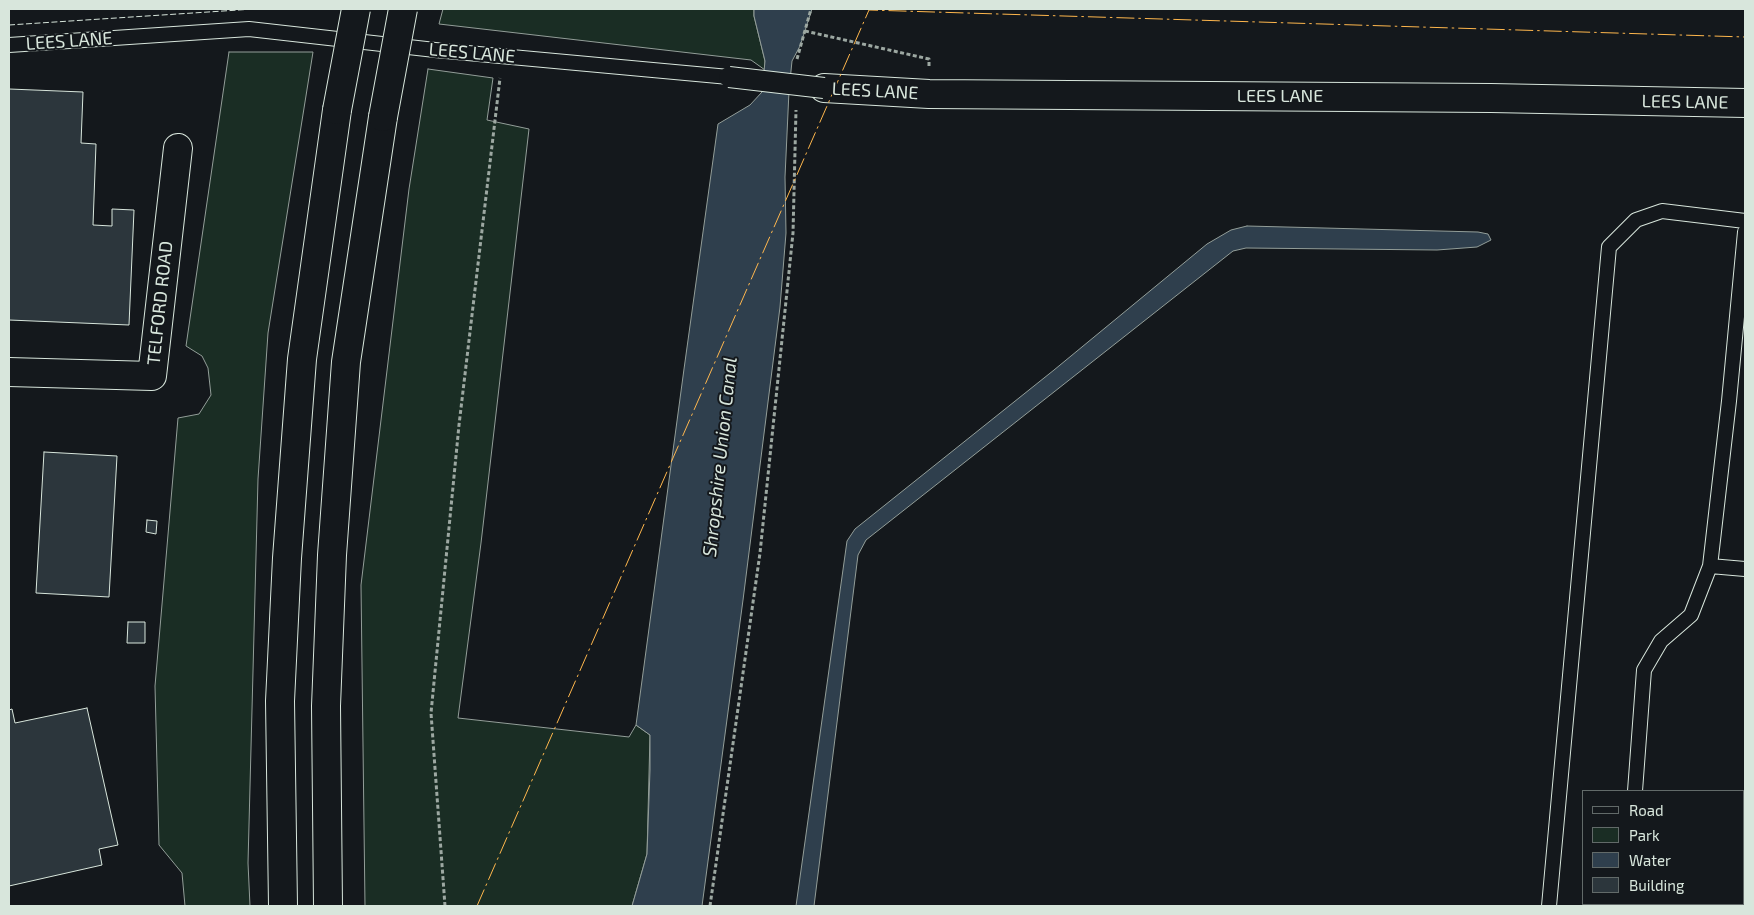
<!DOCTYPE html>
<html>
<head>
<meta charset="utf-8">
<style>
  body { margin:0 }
  #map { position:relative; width:1754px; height:915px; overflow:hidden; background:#14181c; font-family:"Exo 2",sans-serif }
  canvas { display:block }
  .frame { position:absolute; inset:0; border:10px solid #d8e6dc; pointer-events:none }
  .legend { position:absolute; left:1582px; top:790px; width:162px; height:115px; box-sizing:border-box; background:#14181c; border:1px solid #626a69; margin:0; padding:6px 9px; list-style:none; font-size:15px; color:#d8e6dc }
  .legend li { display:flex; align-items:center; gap:10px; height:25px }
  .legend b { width:25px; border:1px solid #626a69 }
</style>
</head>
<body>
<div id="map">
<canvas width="1754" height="915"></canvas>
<div class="frame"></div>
<ul class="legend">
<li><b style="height:6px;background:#14181c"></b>Road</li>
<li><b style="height:14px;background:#1a2d24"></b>Park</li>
<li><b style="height:14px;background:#2f3f4d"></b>Water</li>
<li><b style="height:14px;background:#2c363c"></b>Building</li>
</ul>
</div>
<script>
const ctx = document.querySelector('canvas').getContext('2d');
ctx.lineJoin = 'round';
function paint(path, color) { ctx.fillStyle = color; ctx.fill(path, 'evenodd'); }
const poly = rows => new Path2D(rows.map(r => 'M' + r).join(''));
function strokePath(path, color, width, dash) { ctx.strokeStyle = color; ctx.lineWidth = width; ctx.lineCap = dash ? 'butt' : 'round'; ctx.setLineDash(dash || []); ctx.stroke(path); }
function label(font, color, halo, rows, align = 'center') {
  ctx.font = font + ' "Exo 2",sans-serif'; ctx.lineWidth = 4; ctx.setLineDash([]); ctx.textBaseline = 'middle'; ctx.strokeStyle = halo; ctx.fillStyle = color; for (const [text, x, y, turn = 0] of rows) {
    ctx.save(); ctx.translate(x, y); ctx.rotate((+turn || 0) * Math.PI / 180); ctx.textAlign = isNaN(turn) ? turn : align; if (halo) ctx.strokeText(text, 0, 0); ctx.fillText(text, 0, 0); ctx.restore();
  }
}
const green = poly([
  [443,9,754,9,754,16,765,61,765,70,751,60,439,24,443,9],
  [229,52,313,52,268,333,258,479,248,863,250,906,185,906,182,873,159,845,155,686,178,418,199,414,211,395,208,368,202,356,186,346,229,52],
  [428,69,493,78,487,120,529,129,481,543,458,718,629,737,636,725,650,735,647,854,632,906,365,906,361,585,409,189,428,69]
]);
paint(green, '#1a2d24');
strokePath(green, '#939e99', 1);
const water = poly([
  [754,9,812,9,800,46,792,61,789,91,785,177,786,233,780,307,743,600,702,906,632,906,647,854,650,770,650,735,636,725,684,369,718,124,750,105,762,92,765,61,754,16,754,9],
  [1247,226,1478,232,1488,234,1491,240,1477,247,1437,250,1246,248,1233,251,866,540,858,555,814,906,796,906,847,541,855,529,1054,370,1207,244,1231,230,1247,226]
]);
paint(water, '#2f3f4d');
strokePath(water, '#939e99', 1);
const building = poly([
  [9,89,83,92,81,143,96,144,93,225,112,226,112,209,134,210,129,325,9,320,9,89],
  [44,452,117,456,109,597,36,593,44,452],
  [147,520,157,521,156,534,146,532,147,520],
  [128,622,145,622,145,643,127,643,128,622],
  [87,708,118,845,99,849,102,865,9,886,9,710,12,709,15,723,87,708],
  [1745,877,1745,906,1743,906,1745,877]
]);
paint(building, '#2c363c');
strokePath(building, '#d8e6dc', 1);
const service = poly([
  [9,45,249,29,435,50,729,77],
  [1710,566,1745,569],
  [1635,791,1644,670,1661,641,1691,615,1710,566,1729,401,1745,232],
  [1549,906,1609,247,1636,220,1662,211,1745,221],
  [1627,906,1627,904]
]);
const minor = poly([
  [824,88,929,94,1491,98,1745,103],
  [9,372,152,376,178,148]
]);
const motorway = poly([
  [283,906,280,701,287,558,302,359,337,110],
  [328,906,326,706,332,555,346,362,383,117]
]);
strokePath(service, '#d8e6dc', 16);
strokePath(minor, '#d8e6dc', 30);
strokePath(motorway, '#d8e6dc', 30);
strokePath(poly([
  [805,31,929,59,929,67],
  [797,59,811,9],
  [445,906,431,713,459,425,500,78],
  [710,906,760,553,793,233,796,110]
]), '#9da8a2', 3, [4, 2.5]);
strokePath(service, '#14181c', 14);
strokePath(minor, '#14181c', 28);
strokePath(motorway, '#14181c', 28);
const pedestrianBridge = poly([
  [729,77,824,88]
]);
const motorwayBridge = poly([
  [337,110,356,9],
  [383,117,403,9]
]);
strokePath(pedestrianBridge, '#d8e6dc', 22, []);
strokePath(motorwayBridge, '#d8e6dc', 30, []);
strokePath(pedestrianBridge, '#14181c', 20);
strokePath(motorwayBridge, '#14181c', 28);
strokePath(poly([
  [9,25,254,9]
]), '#d8e6dc', 1, [6, 2.5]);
strokePath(poly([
  [477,906,869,10,1745,37]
]), '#ffb74d', 1, [18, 4, 2.5, 4]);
label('18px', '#d8e6dc', '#14181c', [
  ["LEES LANE",69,41,-4],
  ["LEES LANE",472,53,5],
  ["LEES LANE",875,91,3],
  ["LEES LANE",1280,96],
  ["LEES LANE",1685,102,1],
  ["TELFORD ROAD",160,303,-84]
]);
label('italic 19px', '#d8e6dc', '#14181c', [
  ["Shropshire Union Canal",720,457,-84]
]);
</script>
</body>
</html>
